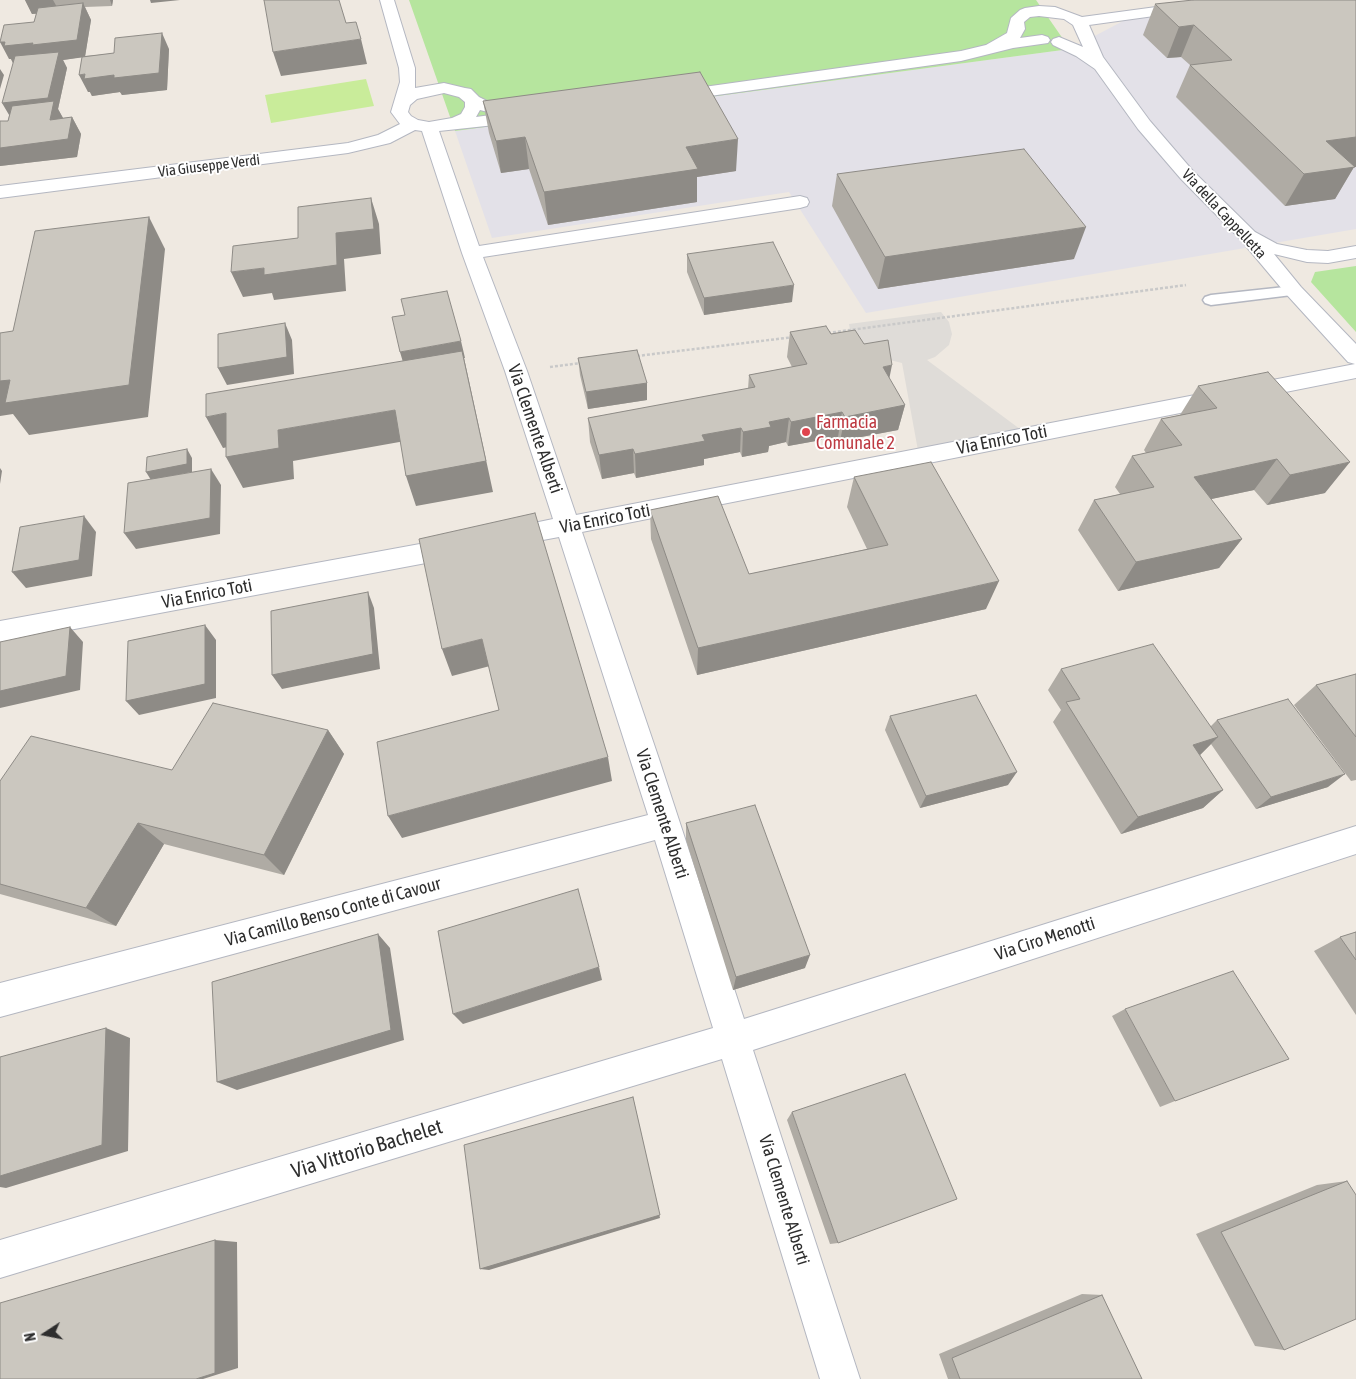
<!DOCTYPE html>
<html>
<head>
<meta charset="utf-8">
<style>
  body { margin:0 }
  #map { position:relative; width:1356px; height:1379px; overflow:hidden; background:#efe9e1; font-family:"Asap Condensed",sans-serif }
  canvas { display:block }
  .north { position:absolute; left:20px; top:1309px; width:50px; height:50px; -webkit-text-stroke:4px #fff; paint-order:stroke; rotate:259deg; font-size:14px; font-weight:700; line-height:20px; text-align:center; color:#2e2e2e }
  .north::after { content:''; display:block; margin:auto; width:18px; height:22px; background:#2e2e2e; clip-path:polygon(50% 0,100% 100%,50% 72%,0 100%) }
</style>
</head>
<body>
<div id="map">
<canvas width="1356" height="1379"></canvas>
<div class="north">N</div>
</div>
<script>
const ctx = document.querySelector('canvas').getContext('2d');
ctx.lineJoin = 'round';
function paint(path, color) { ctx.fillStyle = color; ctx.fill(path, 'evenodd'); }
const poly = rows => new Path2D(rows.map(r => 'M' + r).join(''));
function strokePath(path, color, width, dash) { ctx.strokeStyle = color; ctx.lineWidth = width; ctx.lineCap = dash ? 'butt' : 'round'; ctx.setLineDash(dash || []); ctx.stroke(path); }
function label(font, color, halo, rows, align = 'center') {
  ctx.font = font + ' "Asap Condensed",sans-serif'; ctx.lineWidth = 4; ctx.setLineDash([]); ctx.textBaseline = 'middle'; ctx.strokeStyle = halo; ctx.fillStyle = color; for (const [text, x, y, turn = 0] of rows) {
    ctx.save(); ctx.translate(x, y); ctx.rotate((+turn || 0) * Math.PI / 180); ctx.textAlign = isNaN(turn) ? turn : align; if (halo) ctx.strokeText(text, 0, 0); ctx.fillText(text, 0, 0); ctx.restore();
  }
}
paint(poly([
  [1290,0,1356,0,1356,229,866,313,789,192,492,238,455,131,1070,49,1125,20]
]), '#e3e1e8');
paint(poly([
  [409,0,1036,0,1070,49,455,131],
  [1356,266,1356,332,1311,282,1315,272]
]), '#b6e59e');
paint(poly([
  [366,79,374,106,271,123,265,95]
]), '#c9ec9a');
paint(poly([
  [941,312,949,322,952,334,949,345,935,357,927,360,1028,435,919,456,902,363,874,356,851,335,849,324]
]), '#dfdcd8');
const service = poly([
  [1294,286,1300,288,1302,291,1300,294,1211,305,1205,303,1203,300,1205,297,1211,295,1294,286]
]);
const minor = poly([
  [380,0,394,0,415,68,415,88,444,83,465,88,471,89,479,97,489,102,516,108,518,112,529,113,531,117,529,121,523,122,439,131,479,246,800,196,807,198,809,202,807,206,800,208,483,257,527,371,576,515,1355,364,1348,362,1287,295,1240,239,1181,179,1138,129,1095,69,1076,56,1053,45,1051,42,1053,39,1059,37,1083,47,1073,25,1064,19,1039,16,1030,17,1024,22,1025,29,1020,38,1042,35,1048,37,1050,40,1048,43,1013,48,961,61,674,101,668,100,666,96,668,92,961,51,986,45,1007,33,1011,18,1020,10,1025,8,1039,6,1055,7,1082,17,1208,0,1248,0,1246,3,1241,4,1089,25,1103,57,1150,121,1193,171,1255,232,1277,244,1307,250,1328,251,1356,246,1356,258,1328,263,1307,262,1274,254,1301,287,1356,344,1356,378,582,532,659,759,744,1019,1356,826,1356,854,753,1050,860,1379,820,1379,722,1059,0,1278,0,1240,713,1028,655,840,0,1017,0,983,648,815,559,537,505,547,496,545,493,538,496,531,505,529,553,519,505,371,462,253,422,131,415,130,390,143,348,153,0,198,0,186,348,143,378,135,400,124,391,112,400,82,399,68,380,0],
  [444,93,459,97,465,102,465,107,461,114,452,118,429,122,418,120,411,116,408,112,410,105,417,99,444,93],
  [480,110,484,111,498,114,476,117,480,110],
  [458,537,467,540,470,547,467,554,458,557,0,643,0,621,458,537]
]);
strokePath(service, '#b4b7c1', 3);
strokePath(minor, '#b4b7c1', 2);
strokePath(poly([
  [828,333,1186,285],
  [637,356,794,337],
  [550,367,581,363]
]), '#c9c9c9', 2.5, [3, 2]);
paint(service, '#fff');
paint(minor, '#fff');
paint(poly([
  [25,0,113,0,112,6,85,7,91,20,85,56,169,49,167,90,122,95,120,92,92,96,90,92,88,92,82,57,63,60,67,68,58,109,63,118,72,117,81,134,77,157,0,166,0,121,8,121,9,116,14,62,13,63,11,59,9,59,34,22,36,14,32,14],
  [1356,0,1356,167,1354,167,1335,199,1285,206,1176,97,1190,65,1181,57,1167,58,1143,35,1155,4],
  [483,101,736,171,697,177,697,202,548,225,529,169,501,173,489,133],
  [837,174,1074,259,878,289,832,206],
  [687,254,792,302,704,315,687,272],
  [790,332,831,334,864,344,889,379,905,405,898,430,840,441,838,437,788,446,786,442,769,446,768,452,742,457,740,452,704,459,704,465,636,478,634,473,602,479,590,442,588,418,748,389,749,375,792,367,787,357],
  [578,358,647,383,647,400,588,409,580,375],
  [1198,386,1325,493,1267,505,1254,490,1211,499,1242,539,1219,568,1118,591,1078,530,1094,500,1120,494,1115,487,1132,456,1146,453,1144,450,1161,419,1180,415],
  [854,477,986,609,697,675,651,539,650,510,749,574,867,549,847,507],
  [1061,669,1211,726,1217,720,1328,787,1256,809,1211,744,1200,755,1223,790,1203,808,1121,834,1053,722,1061,710,1048,690],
  [1356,674,1356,780,1351,781,1294,705,1316,685],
  [890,716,1008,785,920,808,885,730],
  [328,730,344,754,284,875,164,844,116,926,0,894,0,781,172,770],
  [686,823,805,968,733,990,686,840],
  [1356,932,1356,1015,1314,951,1340,937],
  [1125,1009,1175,1101,1160,1107,1112,1016],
  [792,1112,838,1243,830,1244,787,1120],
  [1347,1181,1284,1350,1255,1346,1196,1234,1317,1185],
  [1082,1294,1102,1295,1142,1379,948,1379,939,1354]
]), '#afaba4');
paint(poly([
  [25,0,53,0,58,9,57,11,32,14],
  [110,0,113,0,112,6],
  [150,0,180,0,151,3],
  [83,3,91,20,85,57,63,60,67,68,58,109,63,118,59,137,12,120,2,103,40,60,13,63,11,59,9,59,0,42,5,42],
  [1194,25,1181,57,1167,58,1179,27],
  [162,33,169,49,167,90,122,95,120,92,92,96,90,92,88,92,79,75,85,74],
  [361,39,367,64,281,76,273,52],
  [0,69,4,75,0,89],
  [72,117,81,134,77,157,0,166,0,148],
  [525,137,529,169,501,173,496,141],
  [1356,137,1356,167,1354,167,1335,199,1285,206,1304,174,1326,141],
  [738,139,736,171,697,177,697,202,548,225,544,192,686,147],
  [371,198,379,224,381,254,344,259,346,291,274,300,272,293,243,297,231,272,264,268,336,233],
  [149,217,165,249,148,417,29,435,13,414,0,416,0,381],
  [1086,227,1074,259,878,289,885,257],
  [794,285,792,302,704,315,704,298],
  [285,323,292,340,294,374,227,385,218,368],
  [461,341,465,358,464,358,493,492,416,506,406,476,405,369,400,352],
  [892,365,887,390,883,367],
  [647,383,647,400,588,409,586,392],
  [905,405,898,430,840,441,845,417],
  [395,410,405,441,293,461,294,479,243,488,226,457,278,430],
  [842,412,838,437,788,446,791,422],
  [226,413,242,444,223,448,206,417],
  [789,418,786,442,769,446,768,452,742,457,743,432,769,422],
  [741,428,740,452,704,459,704,465,636,478,635,454,702,435],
  [187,449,192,458,192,472,151,480,146,472],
  [633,449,634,473,602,479,599,455],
  [1277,459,1254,490,1174,507,1194,477],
  [1350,462,1325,493,1267,505,1290,475],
  [0,468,2,471,0,484],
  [211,469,221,485,220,534,136,549,124,533],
  [84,516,96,532,92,576,26,588,12,572],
  [1242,539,1219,568,1118,591,1136,562],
  [999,581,986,609,697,675,698,648],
  [368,592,374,608,380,669,282,689,272,675],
  [205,625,216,640,216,698,139,715,126,701],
  [70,627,83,642,80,690,0,708,0,691],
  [482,639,490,666,452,676,442,649],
  [328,730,344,754,284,875,264,855],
  [1218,737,1199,756,1193,745],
  [608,757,612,781,402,838,388,816],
  [1017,772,1008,785,920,808,926,796],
  [1345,774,1328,787,1256,809,1271,797],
  [1223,790,1203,808,1121,834,1138,817],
  [138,823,164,844,116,926,86,908],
  [378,934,390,948,404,1040,237,1090,217,1082],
  [810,955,805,968,733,990,736,977],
  [599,967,602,980,463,1024,453,1014],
  [106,1028,130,1038,128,1151,6,1188,0,1187,0,1176],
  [633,1097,660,1218,489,1270,480,1269],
  [215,1240,237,1242,238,1368,203,1379,196,1379]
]), '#8e8b86');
const building = poly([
  [264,0,339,0,346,23,356,22,361,39,273,52,264,0],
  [1193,0,1356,0,1356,137,1326,141,1355,167,1304,174,1190,65,1232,60,1194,25,1179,27,1155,4,1193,0],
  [83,3,77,40,32,45,33,43,4,46,5,42,0,42,4,25,34,22,38,8,83,3],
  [162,33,159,73,114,78,114,75,84,79,85,74,79,75,82,57,114,53,115,38,162,33],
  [59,52,48,98,2,103,15,56,59,52],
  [700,72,738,139,686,147,698,169,544,192,525,137,496,141,483,101,700,72],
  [54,101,50,120,72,117,68,139,0,148,0,121,8,121,12,106,54,101],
  [1024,149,1086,227,885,257,837,174,1024,149],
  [371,198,374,229,336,233,337,265,264,275,264,268,231,272,233,246,298,238,298,207,371,198],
  [149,217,129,385,5,403,10,380,0,381,0,333,13,331,35,231,149,217],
  [773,242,794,285,704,298,687,254,773,242],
  [447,291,461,341,400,352,392,317,405,315,401,299,447,291],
  [285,323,287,357,218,368,218,334,285,323],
  [826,326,831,334,855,330,864,344,888,340,892,365,883,367,905,405,845,417,842,412,791,422,789,418,769,422,771,427,743,432,741,428,702,435,705,441,635,454,633,449,599,455,588,418,755,387,749,375,807,364,790,332,826,326],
  [637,350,647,383,586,392,578,358,637,350],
  [462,351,486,461,406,476,395,410,278,430,279,448,226,457,226,413,206,417,206,394,462,351],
  [1268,372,1350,462,1290,475,1277,459,1194,477,1242,539,1136,562,1094,500,1154,487,1132,456,1182,445,1161,419,1217,408,1198,386,1268,372],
  [187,449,187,464,146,472,147,457,187,449],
  [931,462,999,581,698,648,650,510,718,496,749,574,888,545,854,477,931,462],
  [211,469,210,518,124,533,128,483,211,469],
  [535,513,608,757,388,816,377,742,499,710,482,639,442,649,419,539,535,513],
  [84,516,79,560,12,572,20,527,84,516],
  [368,592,373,654,272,675,271,611,368,592],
  [205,625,205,684,126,701,128,641,205,625],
  [70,627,66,676,0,691,0,642,70,627],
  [1153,644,1218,737,1193,745,1223,790,1138,817,1066,702,1080,699,1061,669,1153,644],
  [1356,674,1356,737,1316,685,1356,674],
  [976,695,1017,772,926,796,890,716,976,695],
  [1288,699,1345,774,1271,797,1217,720,1288,699],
  [213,703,328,730,264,855,138,823,86,908,0,884,0,781,31,736,172,770,213,703],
  [755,805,810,955,736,977,686,823,755,805],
  [578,889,599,967,453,1014,438,931,578,889],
  [1356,932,1356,960,1340,937,1356,932],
  [378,934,391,1030,217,1082,212,982,378,934],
  [1233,971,1289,1059,1175,1101,1125,1009,1233,971],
  [106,1028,102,1145,0,1176,0,1057,106,1028],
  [905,1074,957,1199,838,1243,792,1112,905,1074],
  [633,1097,660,1215,480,1269,464,1145,633,1097],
  [1347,1181,1356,1195,1356,1319,1284,1350,1221,1232,1347,1181],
  [215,1240,215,1373,196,1379,0,1379,0,1303,215,1240],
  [1102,1295,1142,1379,960,1379,952,1358,1102,1295]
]);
paint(building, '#cbc7bf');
strokePath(building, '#8e8b86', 1);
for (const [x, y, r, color] of [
  [806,432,5,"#e0444e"]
]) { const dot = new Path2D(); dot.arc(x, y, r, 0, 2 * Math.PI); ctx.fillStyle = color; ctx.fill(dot); strokePath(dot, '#fff', 2); }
label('15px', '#2e2e2e', '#fff', [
  ["Via Giuseppe Verdi",209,166,-7],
  ["Via della Cappelletta",1224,214,47]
]);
label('18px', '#be3a42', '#fff', [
  ["Farmacia",816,422],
  ["Comunale 2",816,443]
], 'left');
label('18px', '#2e2e2e', '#fff', [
  ["Via Clemente Alberti",535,429,71],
  ["Via Enrico Toti",1002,440,-11],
  ["Via Enrico Toti",605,519,-11],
  ["Via Enrico Toti",207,594,-11],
  ["Via Clemente Alberti",662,814,72],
  ["Via Camillo Benso Conte di Cavour",333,912,-15],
  ["Via Ciro Menotti",1045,939,-18],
  ["Via Clemente Alberti",784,1200,73]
]);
label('21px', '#2e2e2e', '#fff', [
  ["Via Vittorio Bachelet",367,1149,-17]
]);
</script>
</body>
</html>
